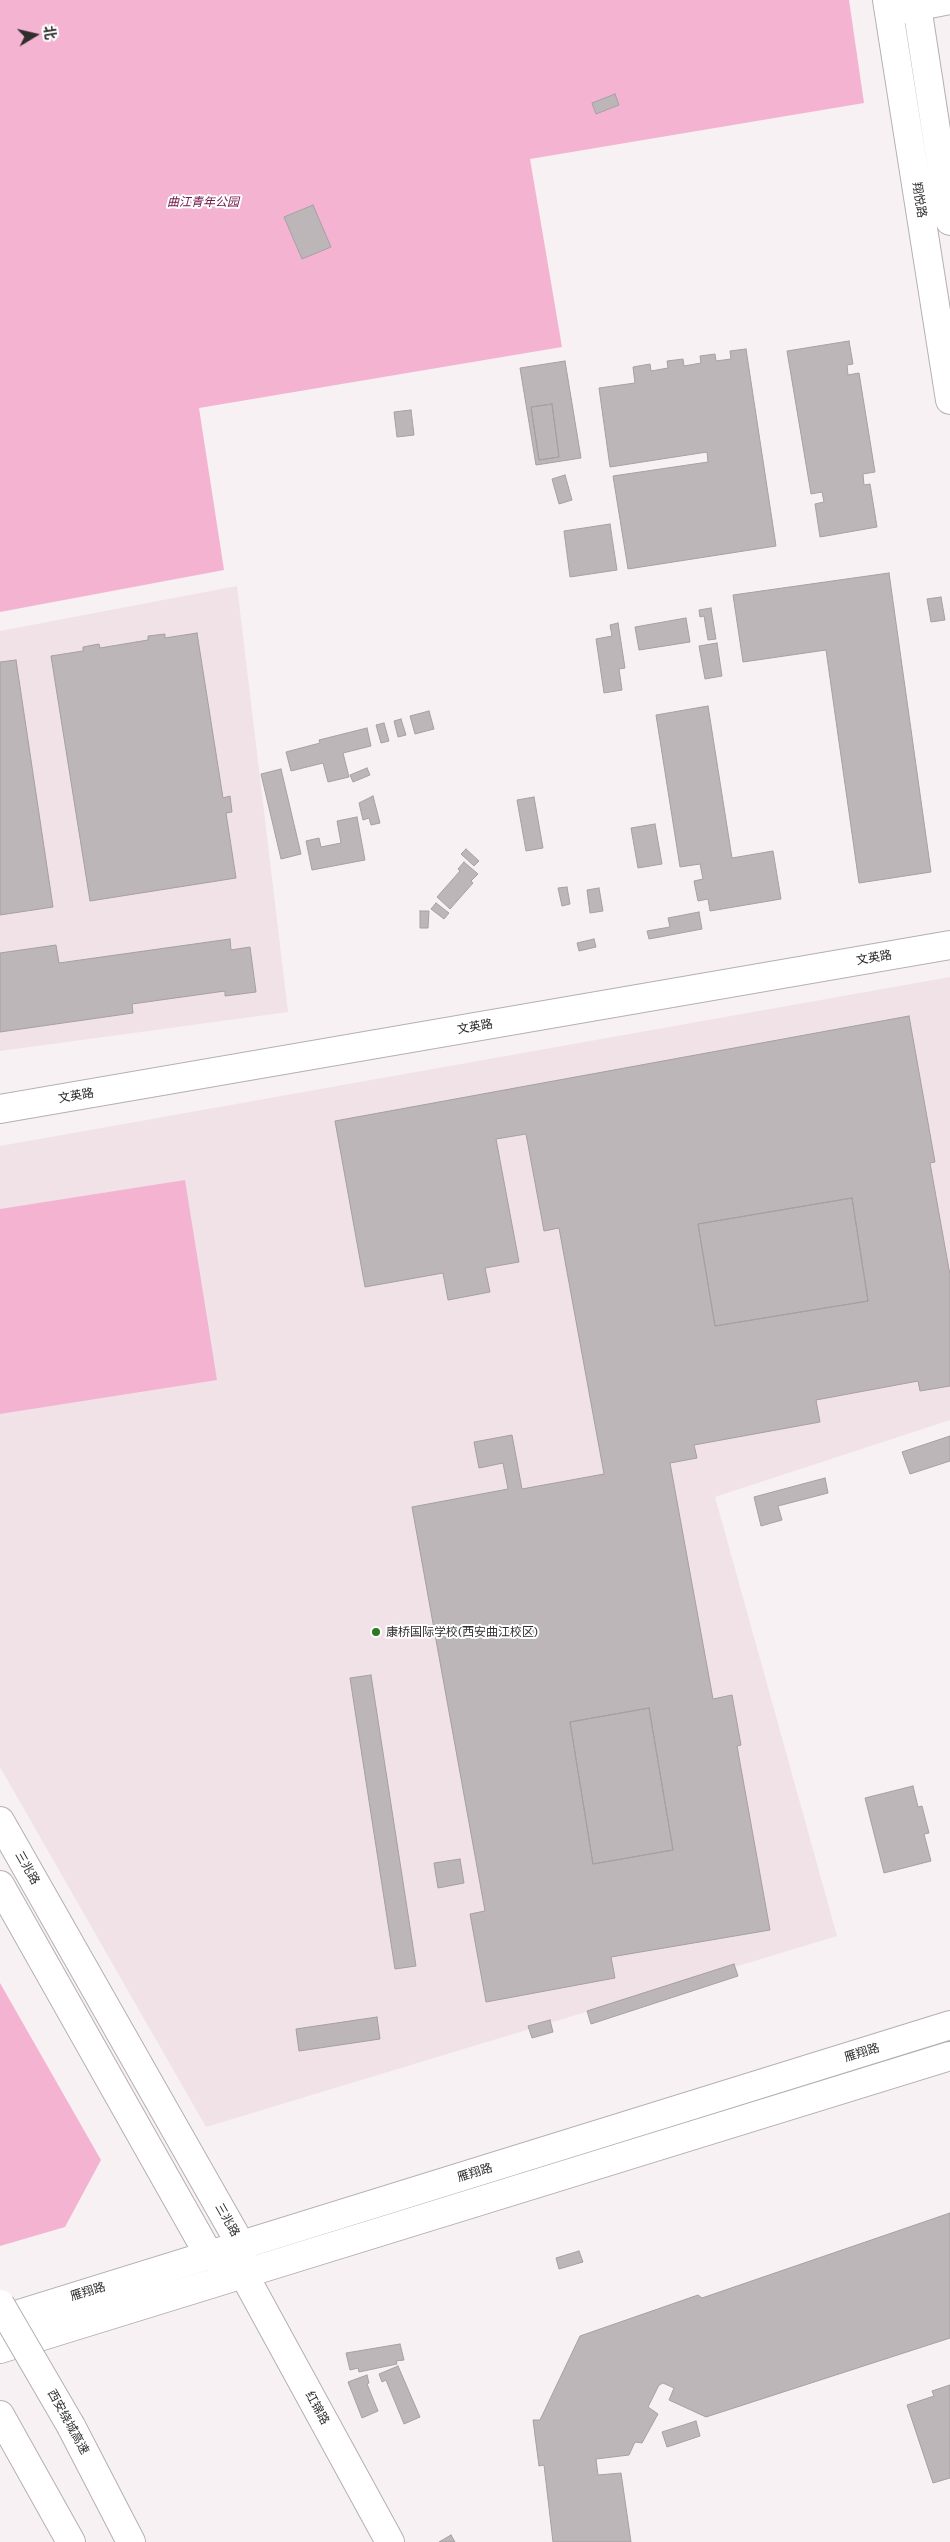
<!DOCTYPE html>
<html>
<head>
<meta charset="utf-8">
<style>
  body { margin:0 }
  #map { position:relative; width:950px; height:2542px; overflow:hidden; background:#f7f1f3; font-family:"Roboto Serif","Noto Sans SC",serif }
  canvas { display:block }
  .north { position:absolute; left:10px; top:10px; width:50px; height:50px; -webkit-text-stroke:4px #fff; paint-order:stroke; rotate:81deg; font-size:14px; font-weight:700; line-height:20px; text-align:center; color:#2f2d2e }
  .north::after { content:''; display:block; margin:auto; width:18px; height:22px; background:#2f2d2e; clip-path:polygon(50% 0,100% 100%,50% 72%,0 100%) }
</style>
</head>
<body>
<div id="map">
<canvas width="950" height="2542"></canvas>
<div class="north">北</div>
</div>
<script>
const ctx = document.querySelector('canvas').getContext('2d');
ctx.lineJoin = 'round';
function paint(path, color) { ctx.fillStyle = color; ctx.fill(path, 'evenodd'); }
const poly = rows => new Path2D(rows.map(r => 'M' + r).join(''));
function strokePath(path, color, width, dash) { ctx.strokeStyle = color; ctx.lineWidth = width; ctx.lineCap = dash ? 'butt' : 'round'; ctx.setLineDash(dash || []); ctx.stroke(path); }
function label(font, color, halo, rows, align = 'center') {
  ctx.font = font + ' "Roboto Serif","Noto Sans SC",serif'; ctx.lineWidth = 4; ctx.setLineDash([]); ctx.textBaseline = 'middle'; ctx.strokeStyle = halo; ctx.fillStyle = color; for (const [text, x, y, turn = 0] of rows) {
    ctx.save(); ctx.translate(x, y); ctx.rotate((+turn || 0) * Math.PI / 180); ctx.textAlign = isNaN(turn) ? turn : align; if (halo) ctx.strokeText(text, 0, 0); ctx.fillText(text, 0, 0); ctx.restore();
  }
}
paint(poly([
  [237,586,288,1012,0,1051,0,631],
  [950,977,950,1420,715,1497,837,1936,206,2127,0,1767,0,1146]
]), '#f1e2e8');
paint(poly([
  [0,0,849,0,864,103,530,159,562,347,199,408,224,570,0,612],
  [185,1180,217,1380,0,1414,0,1209],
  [0,1983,101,2160,65,2227,0,2246]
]), '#f4b4d1');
const building = poly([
  [615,94,619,105,596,114,592,103,615,94],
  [313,205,331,247,302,259,284,217,313,205],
  [849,341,853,364,847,365,848,375,859,373,875,472,863,474,864,485,870,484,877,527,820,537,815,504,824,502,822,492,811,494,787,351,849,341],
  [746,349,776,546,628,569,613,476,708,462,707,452,610,467,599,388,635,383,633,367,650,364,651,371,668,368,667,361,683,359,684,366,701,363,700,356,715,354,716,361,731,359,730,351,746,349],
  [565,361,581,458,536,465,520,368,565,361],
  [552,404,559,457,539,460,531,407,552,404],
  [552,404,559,457,539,460,531,407,552,404],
  [411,410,414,435,397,437,394,412,411,410],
  [565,475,572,500,559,504,552,479,565,475],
  [610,524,617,570,570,577,564,531,610,524],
  [889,573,931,872,859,883,826,650,743,662,733,595,889,573],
  [941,597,945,620,931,622,927,599,941,597],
  [711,608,716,639,708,640,704,616,700,617,699,610,711,608],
  [686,618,690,642,639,650,635,627,686,618],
  [618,623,625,668,619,669,622,690,604,693,596,639,612,636,610,625,618,623],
  [197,633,223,798,230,796,232,812,226,813,236,878,90,901,51,656,83,651,83,647,99,644,100,648,148,640,148,636,165,634,165,638,197,633],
  [717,643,722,676,705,679,699,646,717,643],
  [16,660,53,907,0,915,0,662,16,660],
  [708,706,732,858,773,851,781,899,710,911,708,899,698,901,694,881,703,879,700,864,680,867,656,715,708,706],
  [429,711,434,729,415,734,410,716,429,711],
  [401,719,406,735,398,737,394,721,401,719],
  [384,723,389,741,381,743,376,725,384,723],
  [367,728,371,746,343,753,349,777,328,782,323,763,291,771,286,752,320,743,319,740,367,728],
  [367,768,370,775,353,782,350,775,367,768],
  [281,769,301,854,281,859,261,774,281,769],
  [373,796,380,823,371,825,369,818,363,820,359,803,373,796],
  [534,797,543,848,526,851,517,800,534,797],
  [357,817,365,860,312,870,306,841,319,838,321,847,341,843,337,821,357,817],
  [655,824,662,864,638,868,631,828,655,824],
  [466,849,479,861,474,866,461,854,466,849],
  [464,862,478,874,471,881,473,883,450,909,437,897,460,871,458,869,464,862],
  [567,887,570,904,562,906,558,888,567,887],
  [599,888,603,911,590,913,587,890,599,888],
  [436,903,449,913,444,919,431,909,436,903],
  [420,911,429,911,428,928,420,928,420,911],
  [699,912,702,929,649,939,647,931,670,927,668,918,699,912],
  [230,939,231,950,250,947,256,992,225,996,225,991,132,1004,133,1013,0,1032,0,953,56,945,59,963,230,939],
  [594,939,596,947,579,951,577,943,594,939],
  [909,1016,935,1162,930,1163,950,1275,950,1386,920,1391,918,1381,816,1400,820,1422,694,1445,697,1458,670,1463,713,1699,732,1695,741,1745,737,1746,770,1930,611,1957,615,1978,486,2002,470,1914,485,1911,412,1507,508,1489,503,1463,479,1468,474,1442,512,1435,522,1489,604,1474,559,1228,544,1231,526,1134,496,1139,519,1262,485,1268,490,1292,448,1300,443,1273,365,1287,335,1121,909,1016],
  [852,1198,868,1301,715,1326,698,1224,852,1198],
  [649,1708,673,1850,593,1864,570,1722,649,1708],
  [852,1198,868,1301,715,1326,698,1224,852,1198],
  [950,1436,950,1461,910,1474,902,1452,950,1436],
  [825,1478,828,1493,778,1506,782,1520,761,1526,754,1497,825,1478],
  [371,1675,416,1966,395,1969,350,1678,371,1675],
  [649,1708,673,1850,593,1864,570,1722,649,1708],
  [913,1786,918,1807,922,1806,929,1833,924,1834,931,1861,884,1873,865,1798,913,1786],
  [460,1859,464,1883,438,1888,434,1863,460,1859],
  [734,1964,738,1976,591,2024,587,2011,734,1964],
  [377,2017,380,2039,299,2051,296,2029,377,2017],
  [550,2020,553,2032,532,2038,528,2026,550,2020],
  [950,2213,950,2338,706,2417,669,2400,674,2388,663,2383,659,2385,648,2407,658,2414,642,2443,635,2442,629,2455,596,2459,598,2475,621,2473,631,2542,553,2542,544,2465,539,2466,533,2420,540,2420,580,2336,698,2295,702,2298,950,2213],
  [579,2251,583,2262,559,2269,556,2258,579,2251],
  [400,2344,404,2360,396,2361,397,2364,359,2372,358,2368,350,2370,346,2353,400,2344],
  [398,2366,420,2417,404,2424,386,2380,382,2382,379,2374,398,2366],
  [367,2375,369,2383,367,2384,378,2411,362,2418,348,2382,367,2375],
  [950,2385,950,2478,933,2483,907,2405,934,2396,932,2391,950,2385],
  [696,2421,700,2436,667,2447,662,2432,696,2421],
  [451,2535,455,2542,439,2542,451,2535]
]);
paint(building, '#bcb6b9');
strokePath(building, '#a6a0a3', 1);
const street = poly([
  [899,12,950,2]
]);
const secondary = poly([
  [887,0,950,400],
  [916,0,950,221],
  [0,1109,950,945],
  [0,1821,241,2245,243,2273,390,2542],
  [0,1885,209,2255,223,2263],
  [0,2320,950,2025],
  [0,2349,950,2056]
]);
const highway = poly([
  [0,2415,71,2542],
  [71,2426,131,2542]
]);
strokePath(street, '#b5afb1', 26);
strokePath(secondary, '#b5afb1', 30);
strokePath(highway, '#b5afb1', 30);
strokePath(street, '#fff', 24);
strokePath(secondary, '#fff', 28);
strokePath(highway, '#fff', 28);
const highwayBridge = poly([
  [0,2304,71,2426]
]);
strokePath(highwayBridge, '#b5afb1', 30, []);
strokePath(highwayBridge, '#fff', 28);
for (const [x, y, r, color] of [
  [376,1632,5,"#2f7a20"]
]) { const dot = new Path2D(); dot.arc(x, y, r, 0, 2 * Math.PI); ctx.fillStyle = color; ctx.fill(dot); strokePath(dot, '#fff', 2); }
label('12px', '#2f2d2e', '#fff', [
  ["翔悦路",919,200,81],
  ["文英路",874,958,-10],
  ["文英路",475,1027,-10],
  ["文英路",76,1096,-10],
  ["三兆路",27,1868,60],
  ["雁翔路",862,2053,-17],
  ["雁翔路",475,2173,-17],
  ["三兆路",227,2220,60],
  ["雁翔路",88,2292,-17],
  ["红锦路",317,2408,61],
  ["西安绕城高速",68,2422,61]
]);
label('italic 12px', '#72154b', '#fff', [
  ["曲江青年公园",203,202]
]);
label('12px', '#2f2d2e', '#fff', [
  ["康桥国际学校(西安曲江校区)",386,1632]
], 'left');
</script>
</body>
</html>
